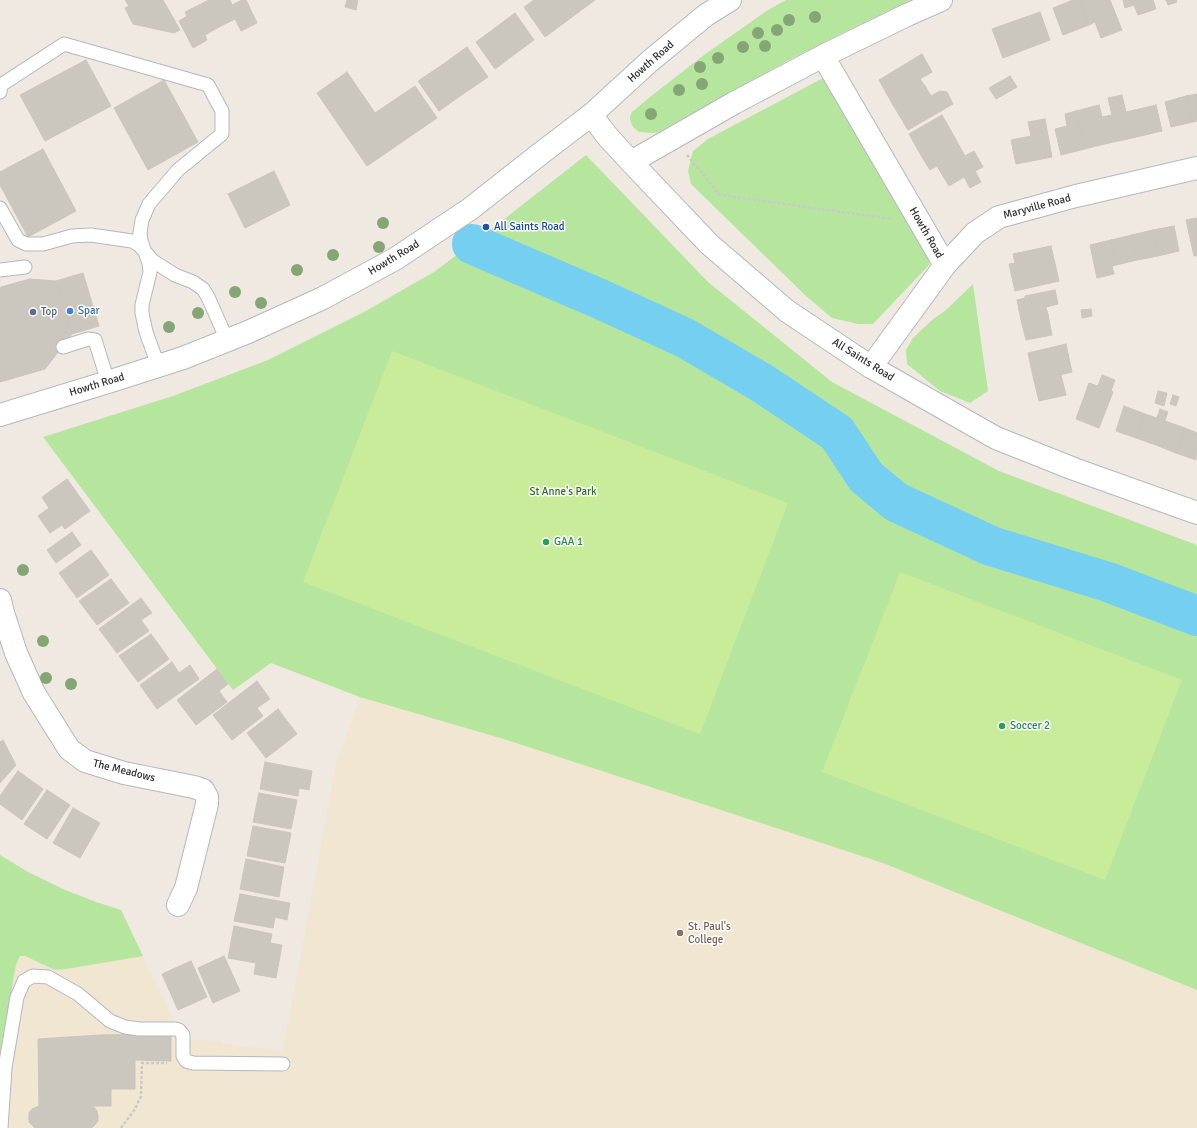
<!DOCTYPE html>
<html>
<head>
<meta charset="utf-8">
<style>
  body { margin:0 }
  canvas { display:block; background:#efe9e1 }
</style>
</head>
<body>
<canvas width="1197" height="1128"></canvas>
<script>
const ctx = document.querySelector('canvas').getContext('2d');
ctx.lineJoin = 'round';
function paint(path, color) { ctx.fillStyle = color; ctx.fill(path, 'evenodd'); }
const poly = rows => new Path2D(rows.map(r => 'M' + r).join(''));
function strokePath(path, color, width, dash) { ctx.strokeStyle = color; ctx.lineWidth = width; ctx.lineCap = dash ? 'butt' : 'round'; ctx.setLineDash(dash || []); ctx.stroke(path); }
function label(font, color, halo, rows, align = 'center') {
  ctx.font = font + ' Signika,sans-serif'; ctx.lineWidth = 3; ctx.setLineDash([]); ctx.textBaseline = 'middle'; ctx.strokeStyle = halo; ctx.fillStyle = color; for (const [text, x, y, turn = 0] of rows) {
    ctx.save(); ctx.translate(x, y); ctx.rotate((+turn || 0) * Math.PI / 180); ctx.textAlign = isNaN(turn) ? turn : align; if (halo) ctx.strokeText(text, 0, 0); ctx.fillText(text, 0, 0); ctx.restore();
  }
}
paint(poly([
  [360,697,507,740,883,863,1197,990,1197,1128,0,1128,0,855,28,872,63,889,96,902,121,910,183,1040,222,1041,223,1044,283,1051,336,764]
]), '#f0e6d1');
paint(poly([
  [786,0,911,0,842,33,787,61,659,132,654,133,639,132,633,127,630,120,630,116,632,112,650,97,704,55,768,10],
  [825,77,887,188,930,256,929,265,873,324,858,324,832,318,806,296,691,184,688,171,693,151,708,139],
  [586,155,708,282,832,382,999,471,1197,545,1197,990,883,863,507,740,360,697,271,663,233,690,43,437,173,396,268,360,364,312,434,272,494,227],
  [973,284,988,391,970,403,940,391,924,378,907,364,906,350,913,338,932,320,946,310],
  [0,855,28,872,63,889,96,902,121,910,143,956,66,969,55,970,25,956,20,956,16,965,0,1052]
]), '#b6e59e');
paint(poly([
  [392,351,788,503,700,734,303,582],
  [900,572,1182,680,1105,880,822,772]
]), '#c9ec9a');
strokePath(poly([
  [472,244,600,299,685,338,762,383,837,433,866,477,896,502,991,546,1108,582,1197,616]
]), '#75cff0', 40);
const building = poly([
  [125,0,140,0,129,6,125,0],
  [140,0,163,0,180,30,174,33,133,24,125,8,140,0],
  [209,0,230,0,232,5,242,0,246,0,257,23,241,31,235,19,219,27,205,2,209,0],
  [347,0,358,0,356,10,345,7,347,0],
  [534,0,595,0,545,37,524,7,534,0],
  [1073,0,1080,0,1089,25,1063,35,1053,8,1073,0],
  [1080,0,1110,0,1122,30,1101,38,1095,22,1089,25,1080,0],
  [1123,0,1153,0,1156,9,1138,15,1134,5,1125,8,1123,0],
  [1166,0,1176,0,1177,2,1168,5,1166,0],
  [205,2,219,27,205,35,207,40,193,48,179,21,187,16,185,12,205,2],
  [1040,12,1050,40,1003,58,992,29,1040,12],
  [515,13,534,40,515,54,495,28,515,13],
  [495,28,515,54,495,69,476,42,495,28],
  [467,47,488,77,463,94,442,65,467,47],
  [922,54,932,72,920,79,925,86,893,105,879,80,922,54],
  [86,60,111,106,45,141,20,95,86,60],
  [442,65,463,94,439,111,418,81,442,65],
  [347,72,375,113,415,86,437,118,367,166,317,93,347,72],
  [1010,76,1017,87,996,99,989,88,1010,76],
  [164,80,198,142,148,170,114,108,164,80],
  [925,86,931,96,940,91,947,92,953,104,908,130,893,105,925,86],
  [1197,94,1197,121,1193,122,1186,96,1197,94],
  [1122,95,1132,138,1109,143,1102,117,1112,115,1108,98,1122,95],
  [1186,96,1193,122,1171,127,1165,102,1186,96],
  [1099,105,1109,143,1085,149,1076,111,1099,105],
  [1156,105,1162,131,1132,138,1126,112,1156,105],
  [1076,111,1085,149,1061,155,1055,129,1067,126,1065,114,1076,111],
  [942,115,955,138,922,157,909,134,942,115],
  [1045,119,1052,157,1016,164,1011,140,1031,136,1028,122,1045,119],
  [955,138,965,156,974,151,983,167,975,171,981,182,970,188,964,177,949,186,937,166,930,170,922,157,955,138],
  [43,149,76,211,28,237,0,185,0,172,43,149],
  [274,171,290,205,245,228,228,194,274,171],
  [1197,218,1197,256,1194,256,1186,220,1197,218],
  [1174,226,1179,251,1158,256,1153,230,1174,226],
  [1153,230,1158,256,1137,260,1132,235,1153,230],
  [1132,235,1137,260,1116,265,1111,240,1132,235],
  [1111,240,1116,265,1112,266,1114,274,1097,278,1090,245,1111,240],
  [1051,246,1059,281,1015,291,1009,264,1015,263,1013,254,1051,246],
  [83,273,99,326,72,334,56,281,83,273],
  [30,279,56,281,72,334,45,369,0,382,0,289,1,287,30,279],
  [1055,290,1058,304,1046,307,1048,315,1021,320,1017,300,1025,298,1025,296,1055,290],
  [1091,309,1092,316,1082,318,1081,310,1091,309],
  [1048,315,1052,335,1026,340,1021,320,1048,315],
  [1066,344,1072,372,1034,381,1028,353,1066,344],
  [1061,375,1066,395,1039,401,1034,381,1061,375],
  [1102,375,1115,380,1111,391,1113,392,1099,428,1076,419,1089,383,1098,386,1102,375],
  [1158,391,1167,393,1164,406,1155,403,1158,391],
  [1173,395,1179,397,1176,406,1170,404,1173,395],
  [1124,406,1145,414,1136,438,1116,431,1124,406],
  [1160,409,1168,412,1156,445,1136,438,1145,414,1157,418,1160,409],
  [1165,421,1185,428,1176,453,1156,445,1165,421],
  [1185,428,1197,433,1196,460,1176,453,1185,428],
  [67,479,90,511,65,529,62,525,50,533,38,516,49,508,42,497,67,479],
  [72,532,81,545,56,563,47,550,72,532],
  [91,550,109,575,77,598,59,573,91,550],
  [111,579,129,603,97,625,79,601,111,579],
  [141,598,152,613,141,620,149,631,117,653,99,629,141,598],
  [151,634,169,659,138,682,119,656,151,634],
  [172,662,179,673,190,665,199,679,157,709,140,685,172,662],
  [217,669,228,684,219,691,227,702,196,725,177,700,217,669],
  [257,681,270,699,257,708,263,716,232,740,213,715,257,681],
  [278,709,297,734,266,758,247,733,278,709],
  [3,740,16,765,0,783,0,742,3,740],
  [265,762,312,771,309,790,299,788,298,796,260,789,265,762],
  [18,771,43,789,22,820,0,804,0,796,18,771],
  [47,790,70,805,47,839,24,824,47,790],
  [259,793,297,800,291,829,253,822,259,793],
  [73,808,100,823,80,858,53,843,73,808],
  [253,826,291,833,285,863,247,856,253,826],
  [246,859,284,867,279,897,240,889,246,859],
  [240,894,290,903,287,920,275,917,273,928,234,921,240,894],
  [234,926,272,934,270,943,282,945,276,978,254,974,256,963,228,958,234,926],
  [224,956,240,991,213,1003,198,968,224,956],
  [191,961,207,997,178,1010,162,974,191,961],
  [171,1034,171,1061,135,1060,135,1089,111,1089,111,1106,93,1106,97,1111,98,1116,98,1121,93,1127,90,1128,35,1128,29,1122,29,1113,32,1109,39,1106,38,1039,100,1035,171,1034]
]);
paint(building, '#cbc7bf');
strokePath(building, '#cbc5ba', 1);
const service = poly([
  [0,92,1,85,64,44,208,85,222,111,222,134,178,170,149,204,142,220,140,233,141,241,149,263,150,272,142,305,142,313,146,332,158,365],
  [0,208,18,240,26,244,43,244,72,236,91,235,132,241,139,245,153,261,175,275,193,282,203,289,208,297,227,340],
  [0,270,25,267],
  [63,347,88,339,95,340,108,382],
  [1,1128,5,1068,17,997,24,981,33,976,48,977,78,994,110,1021,125,1027,139,1029,175,1029,179,1030,183,1035,183,1056,186,1061,193,1063,283,1064]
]);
const minor = poly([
  [823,56,945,265],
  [591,115,608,137,631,162,709,244,787,311,871,367,996,438,1074,469,1197,513],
  [631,162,734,103,823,56,907,15,941,0],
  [871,367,945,265,975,233,999,217,1076,196,1197,168],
  [0,600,3,613,16,653,34,693,69,749,85,761,124,773,194,787,203,790,207,797,207,804,186,888,178,905]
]);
const secondary = poly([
  [0,415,108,382,183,358,248,332,323,298,395,259,470,209,540,154,591,115,650,61,706,15,730,0]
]);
strokePath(service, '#b4b7c1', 15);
strokePath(minor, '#b4b7c1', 24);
strokePath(secondary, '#b4b7c1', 24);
strokePath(poly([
  [687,155,720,195,892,219],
  [121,1128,135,1109,141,1096,142,1063,167,1063]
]), '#c9c9c9', 2.5, [3, 2]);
strokePath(service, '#fff', 13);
strokePath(minor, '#fff', 22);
strokePath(secondary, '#fff', 22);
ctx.fillStyle = '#84a574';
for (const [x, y] of [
  [815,17],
  [789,20],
  [777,30],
  [758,33],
  [765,46],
  [743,47],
  [718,58],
  [700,67],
  [702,84],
  [679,90],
  [651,114],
  [383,223],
  [379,247],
  [333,255],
  [297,270],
  [235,292],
  [261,303],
  [198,313],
  [169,327],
  [23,570],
  [43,641],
  [46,678],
  [71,684]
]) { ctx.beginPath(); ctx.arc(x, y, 6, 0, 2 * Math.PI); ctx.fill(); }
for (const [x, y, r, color] of [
  [486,227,4,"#1a4fb4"],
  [70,311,4,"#3f7fe0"],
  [33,312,4,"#5c6f8a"],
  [546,542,4,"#2e9e5b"],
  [1002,726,4,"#2e9e5b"],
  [680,933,4,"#8d6e63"]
]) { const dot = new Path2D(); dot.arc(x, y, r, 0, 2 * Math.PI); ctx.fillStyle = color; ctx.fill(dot); strokePath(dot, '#fff', 1.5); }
label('11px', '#2e2e2e', '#fff', [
  ["Howth Road",651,62,-41],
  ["Maryville Road",1037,207,-15],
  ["Howth Road",926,233,60],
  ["Howth Road",394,258,-31],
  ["All Saints Road",863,360,32],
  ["Howth Road",97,385,-17],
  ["The Meadows",124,771,14]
]);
label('11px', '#164399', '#fff', [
  ["All Saints Road",494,227]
], 'left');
label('11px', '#366cbe', '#fff', [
  ["Spar",78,311]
], 'left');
label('11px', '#4e5e75', '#fff', [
  ["Top",41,312]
], 'left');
label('11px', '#2c6e1b', '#fff', [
  ["St Anne's Park",563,492]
]);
label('11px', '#27864d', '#fff', [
  ["GAA 1",554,542],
  ["Soccer 2",1010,726]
], 'left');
label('11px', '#785e54', '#fff', [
  ["St. Paul's",688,927],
  ["College",688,940]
], 'left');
</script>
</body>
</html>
